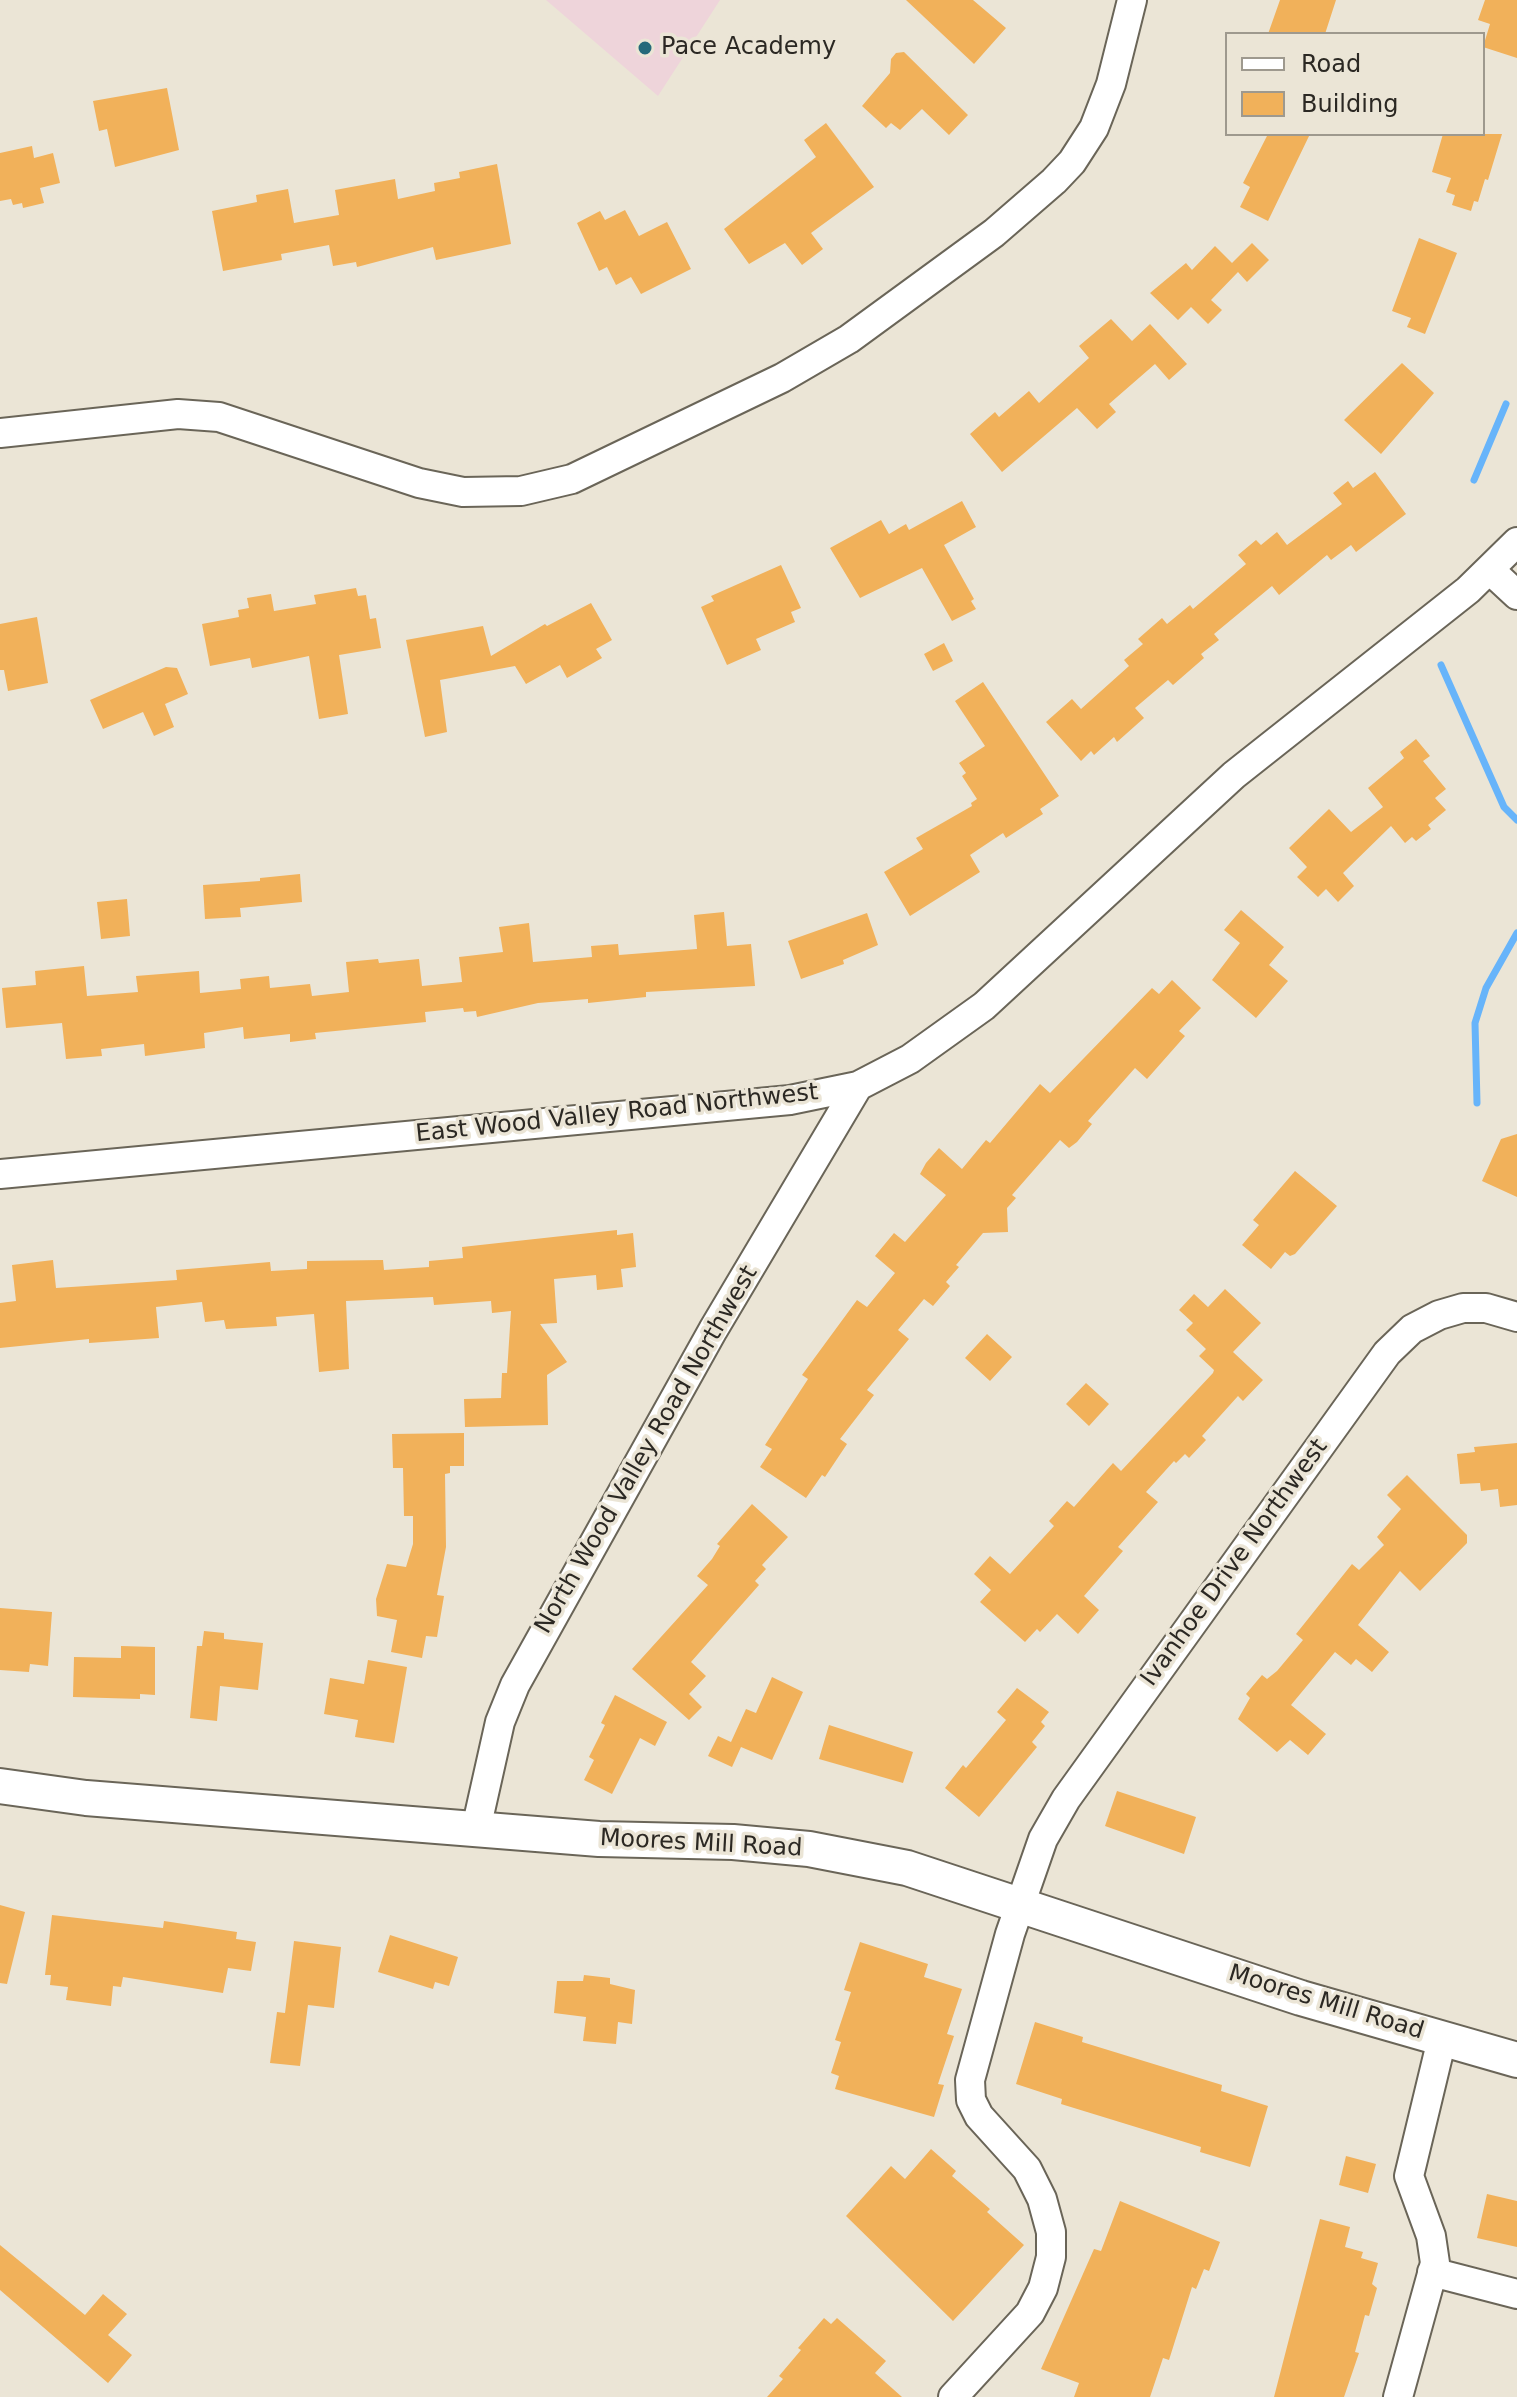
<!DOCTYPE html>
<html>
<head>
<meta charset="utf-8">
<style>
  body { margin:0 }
  #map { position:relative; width:1517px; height:2397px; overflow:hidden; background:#ebe5d6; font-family:"DejaVu Sans",sans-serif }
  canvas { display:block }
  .legend { position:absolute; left:1225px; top:32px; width:260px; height:104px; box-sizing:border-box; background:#ebe5d6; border:2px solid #9e998e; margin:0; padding:10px 14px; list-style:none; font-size:24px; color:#2b2823 }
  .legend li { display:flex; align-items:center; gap:16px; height:40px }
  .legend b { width:40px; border:2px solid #9e998e }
</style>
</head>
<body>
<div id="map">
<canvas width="1517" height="2397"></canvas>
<ul class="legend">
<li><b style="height:10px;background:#fff"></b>Road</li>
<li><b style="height:22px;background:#f1b15a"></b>Building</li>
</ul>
</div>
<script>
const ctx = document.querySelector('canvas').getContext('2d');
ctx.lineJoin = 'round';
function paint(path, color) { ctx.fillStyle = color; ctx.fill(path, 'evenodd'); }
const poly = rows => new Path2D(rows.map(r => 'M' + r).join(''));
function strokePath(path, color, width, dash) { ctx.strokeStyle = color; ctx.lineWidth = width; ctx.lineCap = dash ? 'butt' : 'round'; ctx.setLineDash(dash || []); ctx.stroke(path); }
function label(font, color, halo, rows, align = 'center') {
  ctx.font = font + ' "DejaVu Sans",sans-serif'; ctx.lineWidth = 7; ctx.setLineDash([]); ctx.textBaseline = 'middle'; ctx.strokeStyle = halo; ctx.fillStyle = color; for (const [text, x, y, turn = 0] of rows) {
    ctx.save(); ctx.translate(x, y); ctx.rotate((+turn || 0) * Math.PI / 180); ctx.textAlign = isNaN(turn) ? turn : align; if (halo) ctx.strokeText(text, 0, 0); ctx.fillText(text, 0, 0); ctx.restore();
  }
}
paint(poly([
  [546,0,720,0,658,96]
]), '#eed4da');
strokePath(poly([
  [1474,480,1506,404],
  [1441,665,1504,807,1517,820],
  [1477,1103,1475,1023,1486,988,1517,933]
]), '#67b4fa', 7);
paint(poly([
  [906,0,973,0,1006,28,974,64],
  [1280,0,1336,0,1325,34,1268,34],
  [1485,0,1517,0,1517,58,1483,47,1490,24,1478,20],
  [904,52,968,115,949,135,922,109,900,130,891,123,886,128,862,106,890,73,891,59,896,53],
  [167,88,179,150,115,167,107,129,99,131,93,101],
  [826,123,874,187,811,233,823,249,802,265,785,243,749,264,724,229,816,157,804,140],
  [1268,134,1310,134,1268,221,1240,207,1250,187,1243,183],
  [1443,134,1502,134,1488,180,1485,179,1478,202,1474,201,1471,211,1452,205,1455,195,1446,192,1451,178,1432,172],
  [32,146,34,158,53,153,60,183,40,188,44,203,23,208,22,203,13,205,11,199,0,201,0,153],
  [497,164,511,244,436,260,433,247,357,267,356,262,333,266,329,245,281,254,282,260,223,271,212,211,257,202,256,195,288,189,294,223,299,222,339,215,335,190,395,179,398,199,435,191,434,183,460,178,459,172],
  [625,210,639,236,667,222,691,269,641,294,631,277,616,285,607,267,599,271,577,223,600,211,605,220],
  [1419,238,1457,253,1425,334,1407,327,1411,318,1392,311],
  [1252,243,1269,260,1247,282,1238,272,1211,300,1222,310,1208,324,1191,307,1178,320,1150,293,1186,263,1192,270,1215,246,1232,263],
  [1111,319,1132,341,1150,324,1187,364,1169,380,1155,364,1109,404,1116,412,1097,429,1077,408,1002,472,970,434,995,412,999,417,1029,391,1039,403,1089,358,1079,346],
  [1402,363,1434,393,1381,454,1344,420],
  [1375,472,1406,514,1356,552,1351,545,1331,560,1327,555,1279,595,1272,586,1214,634,1219,640,1201,654,1204,658,1173,685,1168,680,1135,708,1144,718,1117,742,1114,737,1094,755,1091,751,1081,761,1046,722,1072,699,1081,709,1129,666,1124,660,1143,644,1138,639,1162,618,1167,624,1190,605,1193,609,1246,564,1238,555,1256,540,1261,545,1277,532,1287,545,1342,504,1333,493,1348,481,1353,488],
  [962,501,976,527,944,545,974,599,971,601,976,609,952,621,922,568,860,598,830,548,881,520,889,534,906,524,909,530],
  [781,565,801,608,791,612,795,622,756,639,761,650,727,665,701,607,714,601,711,596],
  [356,588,358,596,366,595,370,619,376,618,381,648,339,655,348,714,319,719,309,656,252,668,250,658,210,666,202,624,239,617,238,610,249,608,247,598,271,594,274,611,316,604,314,595],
  [591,603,612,640,596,649,602,658,567,678,560,665,526,684,515,666,440,680,447,732,425,737,406,640,483,626,491,656,545,624,547,626],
  [37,617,48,683,8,691,4,670,0,670,0,624],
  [944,643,953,661,933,671,924,654],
  [166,667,177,668,188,694,165,704,174,727,154,736,143,712,103,729,90,700],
  [983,682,1059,796,1040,809,1043,814,1006,838,1003,833,970,855,980,872,910,916,884,872,923,849,916,838,972,806,971,803,977,799,962,776,966,773,959,763,985,746,955,701],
  [1416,739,1430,756,1423,761,1446,789,1435,798,1446,810,1428,825,1431,829,1416,841,1412,837,1405,843,1391,826,1343,873,1354,886,1338,902,1326,889,1318,897,1297,877,1307,867,1289,848,1329,809,1351,832,1383,807,1368,788,1404,758,1400,752],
  [300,874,302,902,240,908,241,917,205,919,203,885,260,881,260,878],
  [127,899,130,936,101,939,97,902],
  [1241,910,1284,947,1269,965,1288,981,1256,1018,1212,980,1240,943,1224,930],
  [724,912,727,946,751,944,755,986,646,992,646,997,588,1003,588,999,538,1003,477,1017,476,1011,464,1012,463,1008,425,1012,426,1022,315,1033,316,1039,290,1042,290,1034,244,1039,243,1027,204,1033,205,1048,145,1056,144,1044,101,1049,102,1056,66,1059,62,1023,6,1028,2,988,36,985,35,971,84,966,87,996,138,992,136,976,199,971,200,993,241,989,240,979,269,976,270,988,310,984,312,996,349,992,346,962,378,959,379,963,419,959,422,986,462,982,459,957,503,952,499,927,529,923,533,962,592,957,591,946,618,944,619,955,697,949,694,915],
  [867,913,878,945,843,960,844,964,801,979,788,941],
  [1172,980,1201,1008,1179,1031,1185,1036,1147,1079,1135,1068,1088,1121,1092,1124,1077,1142,1069,1148,1060,1140,1012,1195,1016,1198,1007,1208,1008,1232,983,1233,956,1265,959,1267,946,1282,950,1286,933,1306,924,1299,898,1330,909,1339,867,1390,874,1395,840,1439,847,1444,825,1477,822,1475,806,1498,760,1467,772,1449,765,1445,808,1379,802,1375,857,1300,867,1307,895,1273,875,1256,894,1233,905,1242,946,1195,920,1174,926,1163,939,1148,962,1169,986,1140,990,1143,1040,1084,1050,1093,1152,988,1159,994],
  [1517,1134,1517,1197,1482,1181,1501,1139],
  [1295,1171,1337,1206,1295,1254,1290,1256,1285,1252,1271,1269,1242,1245,1259,1225,1253,1220],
  [617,1230,617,1235,633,1233,636,1267,621,1269,623,1287,597,1290,596,1275,554,1279,557,1323,540,1324,567,1362,547,1375,548,1425,465,1427,464,1399,501,1398,502,1373,507,1373,511,1311,492,1313,491,1301,434,1305,433,1297,346,1301,349,1369,319,1372,314,1314,276,1317,277,1326,226,1329,224,1320,205,1322,202,1302,156,1307,159,1338,89,1343,89,1339,0,1348,0,1303,16,1301,12,1265,53,1260,56,1288,177,1280,176,1270,270,1262,271,1271,307,1269,307,1261,383,1260,384,1270,429,1267,429,1261,463,1258,462,1247],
  [1225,1289,1261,1323,1233,1352,1263,1380,1243,1401,1238,1396,1202,1436,1206,1440,1189,1458,1185,1454,1176,1463,1174,1461,1146,1492,1158,1502,1118,1547,1123,1551,1084,1596,1099,1610,1078,1634,1057,1614,1040,1632,1037,1629,1025,1642,980,1602,991,1590,974,1574,990,1556,1010,1574,1054,1526,1049,1521,1067,1501,1074,1507,1113,1463,1121,1471,1213,1373,1214,1370,1199,1356,1206,1349,1186,1330,1193,1323,1179,1310,1194,1294,1208,1307],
  [987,1334,1012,1357,990,1381,965,1358],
  [1086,1383,1109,1404,1089,1426,1066,1404],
  [464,1433,464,1466,450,1466,450,1473,445,1474,446,1547,437,1595,444,1596,437,1637,426,1636,422,1658,391,1652,397,1620,377,1616,376,1599,387,1564,406,1567,413,1544,413,1516,404,1516,403,1468,393,1468,392,1434],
  [1517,1443,1517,1505,1500,1507,1498,1489,1481,1491,1480,1483,1460,1484,1457,1454,1475,1452,1474,1447],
  [1407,1475,1467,1535,1467,1543,1420,1591,1400,1571,1358,1625,1389,1652,1372,1672,1356,1659,1351,1665,1335,1652,1291,1705,1326,1734,1308,1755,1290,1740,1277,1752,1238,1719,1250,1698,1246,1694,1262,1675,1267,1679,1277,1671,1303,1640,1296,1634,1352,1564,1359,1570,1384,1545,1377,1537,1401,1509,1387,1495],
  [752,1504,788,1537,762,1565,766,1569,755,1581,759,1585,691,1662,706,1676,689,1694,702,1707,689,1720,632,1669,708,1585,697,1576,712,1559,720,1546,717,1544],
  [0,1608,52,1612,48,1666,30,1664,29,1672,0,1670],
  [204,1631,224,1633,224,1639,263,1643,258,1690,220,1686,217,1721,190,1718,197,1646,202,1646],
  [121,1646,155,1647,155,1695,140,1694,140,1699,73,1697,74,1657,121,1658],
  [368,1660,407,1667,394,1743,355,1737,358,1720,324,1714,330,1678,364,1684],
  [772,1677,803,1692,772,1760,741,1747,732,1767,708,1756,718,1736,731,1742,746,1709,756,1713],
  [1017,1688,1049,1712,1041,1722,1045,1726,1032,1742,1037,1747,979,1817,945,1788,963,1765,966,1768,1006,1720,997,1712],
  [615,1695,667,1722,655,1746,640,1738,612,1794,584,1780,594,1760,589,1757,605,1725,601,1723],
  [829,1725,913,1752,903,1783,819,1759],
  [1117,1791,1196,1817,1184,1854,1105,1826],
  [0,1905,25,1912,7,1984,0,1983],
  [52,1915,163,1928,164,1921,237,1932,236,1939,256,1942,251,1971,228,1968,223,1993,123,1977,121,1987,113,1986,111,2006,66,2000,68,1987,50,1985,51,1975,45,1975],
  [390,1935,458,1957,449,1986,435,1982,433,1989,378,1972],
  [294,1941,341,1947,334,2008,308,2005,300,2066,270,2063,277,2012,285,2013],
  [860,1942,928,1964,924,1977,962,1989,947,2034,954,2036,938,2084,944,2085,934,2117,835,2089,839,2076,831,2073,841,2042,835,2040,851,1992,844,1990],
  [584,1975,610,1978,610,1984,635,1990,632,2024,618,2022,616,2044,583,2041,586,2017,554,2013,557,1981,583,1981],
  [1035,2022,1083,2037,1082,2042,1222,2085,1221,2091,1268,2106,1250,2167,1200,2152,1201,2147,1061,2104,1062,2099,1016,2084],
  [931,2149,956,2171,952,2176,990,2209,987,2212,1024,2245,953,2321,846,2216,891,2166,905,2179],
  [1346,2156,1376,2164,1368,2193,1339,2185],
  [1487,2194,1517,2201,1517,2247,1477,2238],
  [1120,2201,1220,2242,1209,2271,1204,2269,1196,2289,1192,2287,1169,2360,1163,2358,1150,2397,1074,2397,1079,2383,1041,2369,1094,2249,1101,2251],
  [1320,2219,1350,2227,1345,2247,1363,2252,1361,2258,1378,2263,1372,2284,1377,2288,1369,2316,1365,2315,1355,2352,1359,2353,1344,2397,1274,2397],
  [0,2245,85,2315,103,2294,127,2314,108,2335,132,2355,108,2383,0,2290],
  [824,2318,831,2324,837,2318,886,2361,875,2373,902,2397,767,2397,783,2379,779,2376,801,2350,798,2348]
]), '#f1b15a');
const minor = poly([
  [0,433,178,414,219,417,419,483,463,492,521,491,572,479,782,378,849,339,994,233,1054,181,1072,162,1094,128,1111,84,1132,0],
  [1490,570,1517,595],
  [0,1174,790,1100,858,1086,910,1059,984,1006,1234,775,1468,590,1517,542],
  [476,1829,500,1722,515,1685,713,1330,858,1086],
  [1432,2272,1517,2294],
  [953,2397,1030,2313,1043,2288,1051,2257,1051,2232,1042,2199,1027,2169,979,2116,971,2100,970,2080,1010,1934,1043,1839,1066,1799,1387,1353,1412,1329,1439,1315,1463,1308,1486,1308,1517,1317],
  [1398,2397,1435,2263,1431,2236,1409,2176,1442,2039]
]);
const tertiary = poly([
  [0,1786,86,1798,599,1839,733,1842,809,1849,907,1868,1301,1998,1517,2060]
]);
strokePath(minor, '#6a6558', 32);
strokePath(tertiary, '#6a6558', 38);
strokePath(minor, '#fff', 28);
strokePath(tertiary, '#fff', 34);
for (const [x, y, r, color] of [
  [645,48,8,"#25697a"]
]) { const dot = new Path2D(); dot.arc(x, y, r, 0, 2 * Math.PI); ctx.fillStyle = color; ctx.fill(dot); strokePath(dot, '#ebe5d6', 3); }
label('24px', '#2b2823', '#ebe5d6', [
  ["Pace Academy",661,48]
], 'left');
label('24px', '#2b2823', '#ebe5d6', [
  ["East Wood Valley Road Northwest",617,1114,-6],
  ["North Wood Valley Road Northwest",647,1450,-60],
  ["Ivanhoe Drive Northwest",1235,1563,-54],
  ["Moores Mill Road",701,1844,3],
  ["Moores Mill Road",1326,2003,17]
]);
</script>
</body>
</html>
